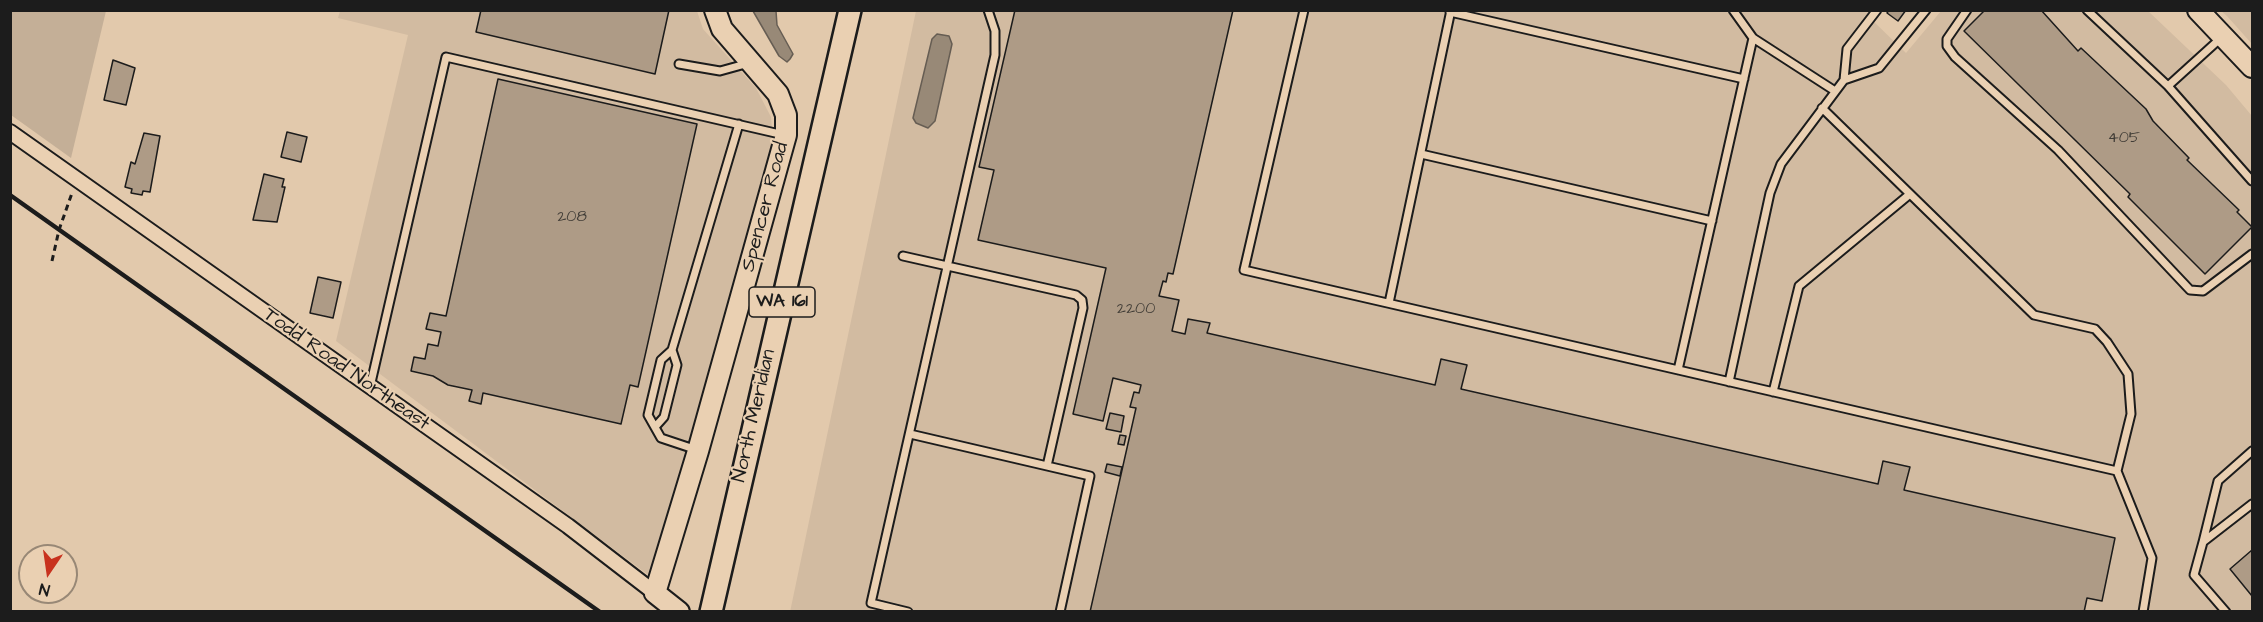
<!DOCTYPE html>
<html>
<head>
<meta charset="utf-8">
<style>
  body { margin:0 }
  #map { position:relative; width:2263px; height:622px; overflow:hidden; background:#e2c9ac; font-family:"Architects Daughter",sans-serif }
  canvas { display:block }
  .frame { position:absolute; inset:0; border:12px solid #1c1c1c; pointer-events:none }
  .north { position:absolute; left:18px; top:544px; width:60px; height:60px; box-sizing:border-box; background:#ead0b2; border:2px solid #988876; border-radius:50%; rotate:193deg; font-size:16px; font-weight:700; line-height:24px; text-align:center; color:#1c1c1c }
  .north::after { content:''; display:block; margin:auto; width:21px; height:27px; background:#c8321e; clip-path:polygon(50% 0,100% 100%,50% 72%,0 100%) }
</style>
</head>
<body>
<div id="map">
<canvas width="2263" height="622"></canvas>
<div class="frame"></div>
<div class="north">N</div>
</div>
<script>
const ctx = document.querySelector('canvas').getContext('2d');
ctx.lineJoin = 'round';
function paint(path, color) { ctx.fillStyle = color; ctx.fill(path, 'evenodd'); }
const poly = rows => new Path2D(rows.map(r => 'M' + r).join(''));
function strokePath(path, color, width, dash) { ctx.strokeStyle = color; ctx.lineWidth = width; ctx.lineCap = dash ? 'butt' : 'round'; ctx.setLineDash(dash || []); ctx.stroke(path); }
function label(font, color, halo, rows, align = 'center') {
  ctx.font = font + ' "Architects Daughter",sans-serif'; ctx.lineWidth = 4.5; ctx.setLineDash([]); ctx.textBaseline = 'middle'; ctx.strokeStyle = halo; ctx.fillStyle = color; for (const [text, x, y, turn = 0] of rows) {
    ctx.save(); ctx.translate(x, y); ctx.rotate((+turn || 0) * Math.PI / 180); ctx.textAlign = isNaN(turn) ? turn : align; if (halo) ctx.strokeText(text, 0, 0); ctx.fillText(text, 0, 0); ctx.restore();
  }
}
paint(poly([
  [1870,10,1867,15,1906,53,1941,11,2148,11,2226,85,2252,116,2252,611,790,612,916,11],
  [340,11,697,11,703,29,756,88,771,117,773,142,651,577,336,341,408,35,338,18],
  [2221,11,2252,11,2252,44,2227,16]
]), '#d2bba1');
paint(poly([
  [12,10,106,11,71,158,11,115]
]), '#c4af97');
const water = poly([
  [753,11,776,11,777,25,793,54,790,59,787,62,779,56,753,11],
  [937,34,949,36,952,44,935,121,928,128,916,123,913,118,932,39,937,34]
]);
paint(water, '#988977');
strokePath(water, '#665d53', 1.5);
const building = poly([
  [481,10,669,10,655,74,476,32,481,10],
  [1015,10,1233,10,1173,274,1168,273,1166,282,1163,281,1159,296,1179,300,1172,331,1185,334,1188,319,1210,323,1207,333,1435,385,1441,359,1467,365,1461,389,1878,484,1883,461,1910,467,1904,490,2115,538,2102,601,2087,598,2084,612,1090,612,1136,408,1130,407,1134,392,1139,393,1141,385,1113,378,1103,421,1073,414,1106,268,978,240,994,170,979,167,1015,10],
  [1889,10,1906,10,1898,21,1887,13,1889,10],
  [1985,10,2041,10,2078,51,2081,48,2146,109,2153,121,2189,158,2187,160,2239,210,2237,212,2252,227,2205,274,2128,197,2130,194,1964,31,1985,10],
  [113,60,135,68,126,105,104,100,113,60],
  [498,79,697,124,638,387,630,385,621,424,483,393,481,404,469,401,472,390,448,385,433,376,411,371,414,357,425,359,428,344,438,346,441,332,426,329,430,313,446,316,498,79],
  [287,132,307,137,301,162,281,157,287,132],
  [144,133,160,136,150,192,143,191,142,195,131,193,132,189,125,187,131,162,135,164,144,133],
  [264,174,284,179,282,187,285,187,277,222,253,220,264,174],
  [318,277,341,282,333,318,310,313,318,277],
  [1110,413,1124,416,1121,432,1106,429,1110,413],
  [1120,435,1126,436,1124,445,1118,444,1120,435],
  [1107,464,1122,467,1120,476,1105,472,1107,464],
  [2252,550,2252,596,2230,569,2252,550]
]);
paint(building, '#ae9b86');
strokePath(building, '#1c1c1c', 1.5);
const lane = poly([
  [1304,10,1244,270,2117,471,2131,414,2128,374,2107,342,2095,329,2034,315,1822,108],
  [1733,10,1753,38,1835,91],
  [1967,10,1947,39,1947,46,1955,57,2058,150,2190,290,2203,291,2252,254],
  [2087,10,2168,86,2252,181],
  [1450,12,1744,79],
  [679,64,720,71,749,63],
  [1844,80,1879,68,1926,10],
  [2168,86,2222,37],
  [1421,154,1712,221],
  [903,256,1076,295,1082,300,1083,308,1047,466],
  [1389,303,1451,10],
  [1678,370,1753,38],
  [1729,382,1770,193,1781,164,1844,80,1847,49,1877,10],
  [370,387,446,57,784,135],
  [1773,392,1799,286,1910,194],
  [655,427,664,417,677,365,672,350],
  [910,434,1090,476,1060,612],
  [697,450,661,438,648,415,661,360,672,350,739,124],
  [2117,471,2152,558,2143,612],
  [2203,542,2218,481,2252,451],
  [908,612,871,603,995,55,995,31,988,10],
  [2226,612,2194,575,2203,542,2252,504]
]);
const street = poly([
  [10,132,568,526,655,593]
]);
const secondary = poly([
  [2198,10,2252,67],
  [679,612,655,593,698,451,786,135,786,115,778,94,722,29,715,10]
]);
const primary = poly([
  [711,612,850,10]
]);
strokePath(lane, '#1c1c1c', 11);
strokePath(street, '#1c1c1c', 18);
strokePath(secondary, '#1c1c1c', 24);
strokePath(primary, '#1c1c1c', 26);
strokePath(poly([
  [52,261,59,230,72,193]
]), '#1c1c1c', 3, [6, 4.5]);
strokePath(lane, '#ead0b2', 7);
strokePath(street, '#ead0b2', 14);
strokePath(secondary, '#ead0b2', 20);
strokePath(primary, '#ead0b2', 21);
strokePath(poly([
  [10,195,600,612]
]), '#1c1c1c', 4.5);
label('16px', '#403c36', null, [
  ["405",2124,139],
  ["208",572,218],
  ["2200",1136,310]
]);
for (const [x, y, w] of [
  [782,302,66]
]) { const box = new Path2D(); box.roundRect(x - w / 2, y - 15, w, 30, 4.5); ctx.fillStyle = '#ead0b2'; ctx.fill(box); strokePath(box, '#1c1c1c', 1.5); }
label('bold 18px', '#1c1c1c', null, [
  ["WA 161",782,302]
]);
label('20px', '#1c1c1c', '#ead0b2', [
  ["Spencer Road",766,207,-75],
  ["Todd Road Northeast",346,370,35],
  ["North Meridian",755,416,-77]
]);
</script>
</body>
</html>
